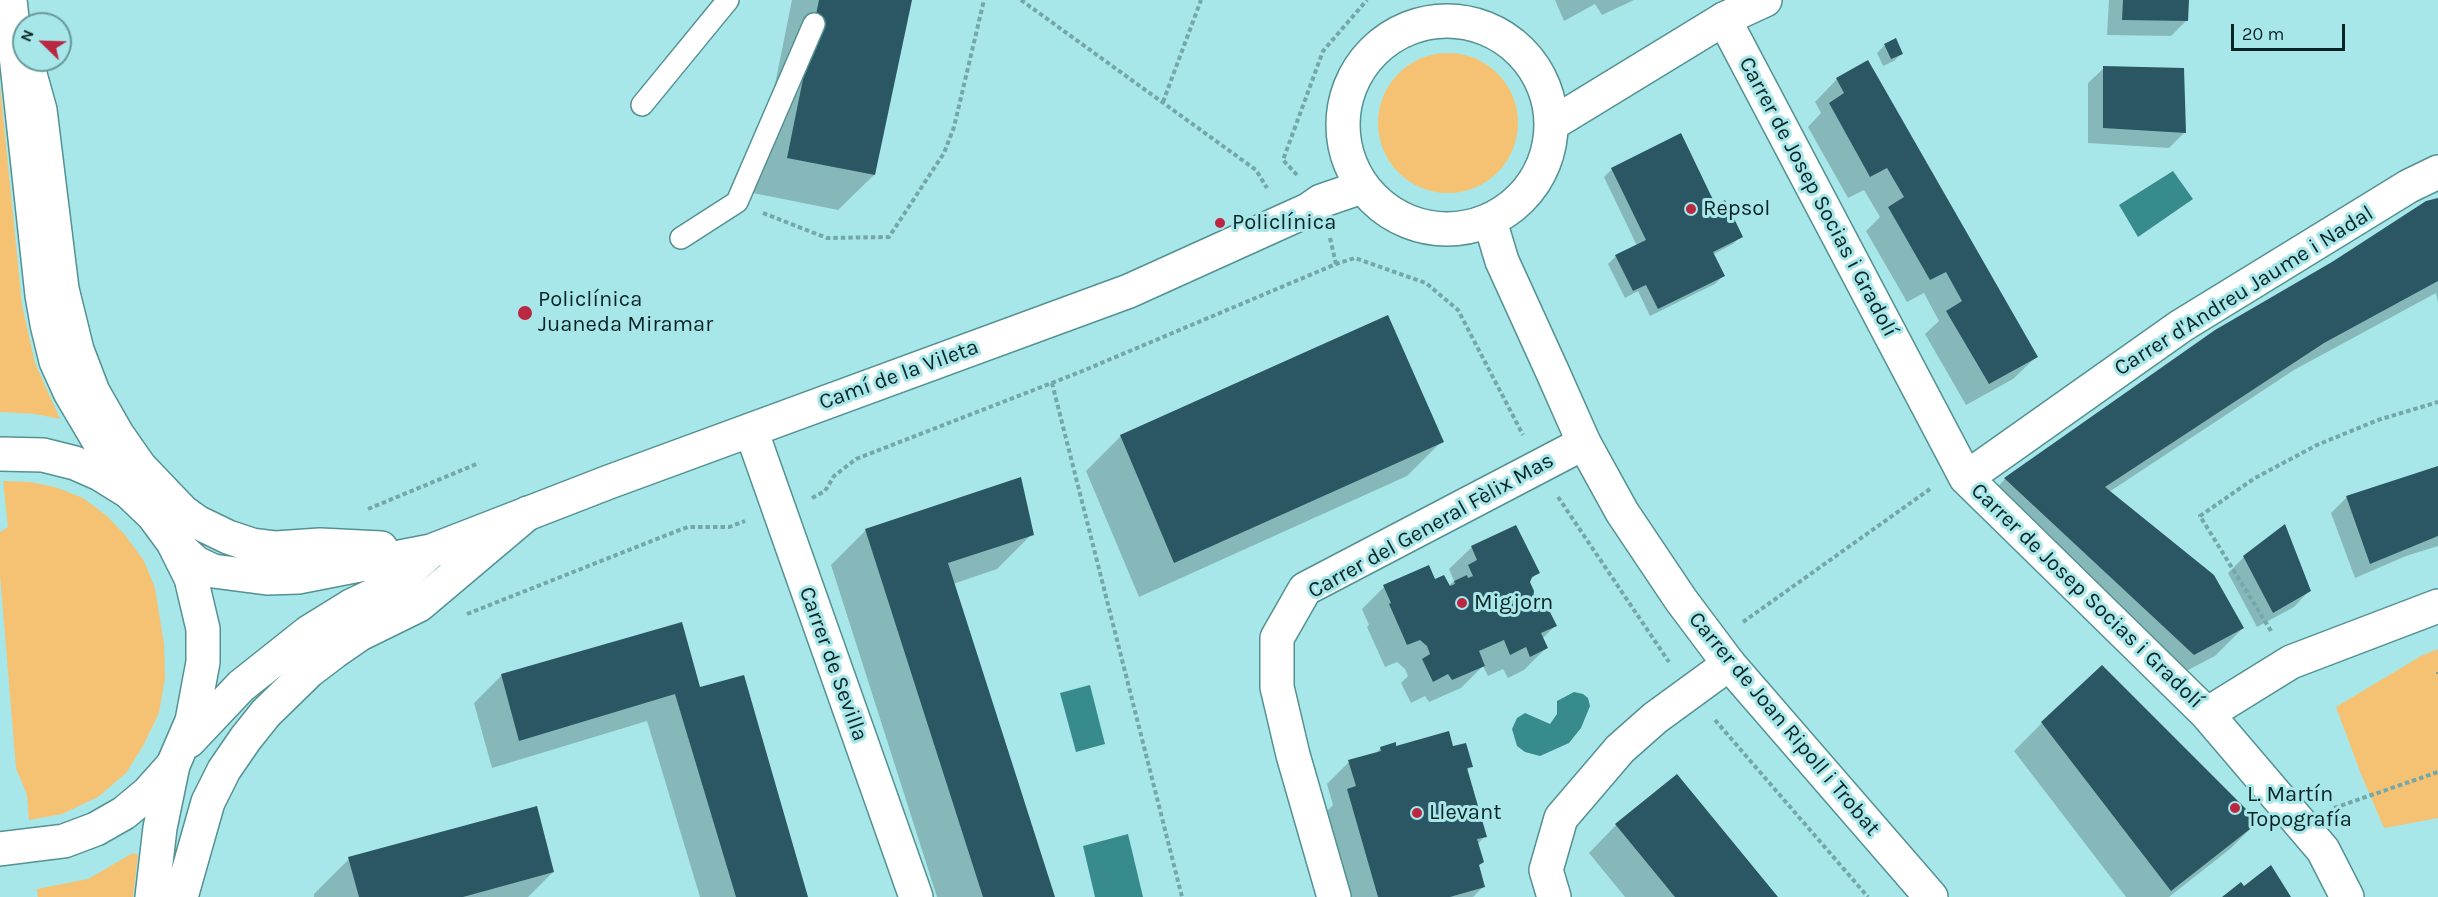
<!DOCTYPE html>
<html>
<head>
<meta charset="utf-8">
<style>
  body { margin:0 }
  #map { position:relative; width:2438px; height:897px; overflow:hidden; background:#a8e7e9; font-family:Karla,sans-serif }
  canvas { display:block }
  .north { position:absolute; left:12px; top:12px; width:60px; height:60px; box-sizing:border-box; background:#a8e7e9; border:2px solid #69999b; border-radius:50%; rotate:293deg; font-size:16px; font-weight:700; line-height:24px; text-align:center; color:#0a2425 }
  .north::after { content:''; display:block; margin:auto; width:21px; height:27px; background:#b92840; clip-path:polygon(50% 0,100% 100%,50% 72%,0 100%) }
  .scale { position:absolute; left:2231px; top:24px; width:114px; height:27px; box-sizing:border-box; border:3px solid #0a2425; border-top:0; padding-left:8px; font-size:18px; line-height:21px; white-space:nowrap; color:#0a2425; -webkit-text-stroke:4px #a8e7e9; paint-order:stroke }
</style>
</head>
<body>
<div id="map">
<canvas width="2438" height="897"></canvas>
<div class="north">N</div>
<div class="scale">20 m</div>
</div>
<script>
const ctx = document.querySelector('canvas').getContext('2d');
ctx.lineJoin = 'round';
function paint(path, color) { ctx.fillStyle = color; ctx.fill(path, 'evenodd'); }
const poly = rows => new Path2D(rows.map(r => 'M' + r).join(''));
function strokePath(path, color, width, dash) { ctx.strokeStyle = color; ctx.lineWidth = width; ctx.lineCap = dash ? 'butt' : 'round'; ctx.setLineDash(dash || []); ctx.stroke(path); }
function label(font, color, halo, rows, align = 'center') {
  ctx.font = font + ' Karla,sans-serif'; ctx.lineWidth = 6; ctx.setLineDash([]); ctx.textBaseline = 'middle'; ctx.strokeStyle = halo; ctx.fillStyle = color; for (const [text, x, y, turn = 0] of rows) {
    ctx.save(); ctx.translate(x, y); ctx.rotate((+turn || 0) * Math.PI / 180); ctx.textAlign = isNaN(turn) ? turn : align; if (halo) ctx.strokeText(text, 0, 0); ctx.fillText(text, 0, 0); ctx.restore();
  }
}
paint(poly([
  '1378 123a70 70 0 1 1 140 0a70 70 0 1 1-140 0Z',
  [0,85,22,305,35,363,60,419,35,414,0,412],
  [3,481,30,482,55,487,83,498,107,516,125,535,144,561,155,588,164,644,165,678,159,713,143,746,126,773,98,797,62,814,29,820,27,795,16,768,0,575,0,532,8,527],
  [2438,649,2438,818,2384,828,2361,774,2336,707,2421,656],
  [133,853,138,855,133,897,38,897,37,889,88,879]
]), '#f4c272');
paint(poly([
  [2173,171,2193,199,2138,237,2119,205],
  [1090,685,1105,744,1076,752,1060,693],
  [1574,692,1583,694,1588,698,1590,706,1581,728,1569,743,1540,756,1525,752,1517,746,1512,729,1517,718,1525,713,1550,724,1557,714,1557,701],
  [1128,834,1143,897,1095,897,1083,846]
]), '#378b8d');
paint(poly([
  [792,0,911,0,874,175,838,210,753,193],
  [1555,0,1634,0,1602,15,1595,4,1564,21],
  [2109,0,2188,0,2186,21,2171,36,2107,35],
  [1885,45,1901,54,1894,61,1883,66,1877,53],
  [2104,68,2185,132,2169,148,2088,143,2088,83],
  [1837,79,2036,357,2013,379,1966,405,1925,334,1939,321,1924,293,1907,302,1866,231,1880,217,1864,190,1848,198,1808,127,1821,113,1815,102],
  [1612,169,1715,208,1741,236,1733,244,1712,255,1723,276,1715,284,1650,316,1638,291,1625,298,1608,264,1616,256,1637,246,1604,177],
  [2438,199,2438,303,2436,293,2294,370,2109,492,2243,628,2215,656,2165,682,1978,507,2005,479,2216,331],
  [1121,436,1442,441,1407,476,1139,597,1086,471],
  [2438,467,2438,546,2406,556,2355,578,2331,513,2347,497],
  [866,530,1032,534,997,569,953,584,1053,897,937,897,831,565],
  [1472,547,1538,572,1528,582,1532,600,1537,610,1555,626,1542,639,1546,648,1524,670,1508,678,1503,669,1488,676,1483,666,1461,688,1429,702,1425,696,1411,703,1401,683,1408,676,1405,669,1397,662,1385,667,1367,627,1369,625,1362,609,1384,587,1434,580,1448,586,1454,581,1449,569],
  [2244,557,2309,591,2294,607,2257,627,2228,573],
  [502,675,699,689,806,897,700,897,647,721,492,768,474,703],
  [2042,723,2257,822,2230,849,2169,897,2126,897,2014,751],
  [1381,748,1452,748,1471,766,1466,772,1485,836,1477,845,1478,866,1484,886,1473,897,1350,897,1326,812,1333,805,1327,784,1349,762,1375,754],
  [1616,825,1777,897,1625,897,1589,853],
  [349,859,553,872,528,897,314,897,314,894]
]), '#0003');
paint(poly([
  [819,0,912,0,875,175,787,158],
  [2123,0,2189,0,2188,21,2122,20],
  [1896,38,1903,54,1891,59,1884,44],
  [1868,60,2038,357,1989,384,1946,311,1962,301,1946,272,1930,280,1888,207,1904,197,1887,168,1870,177,1829,103,1844,93,1836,78],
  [2103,66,2184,68,2186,133,2103,128],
  [1681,133,1716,206,1725,200,1743,237,1713,252,1725,276,1658,309,1646,285,1633,291,1615,255,1646,240,1611,168],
  [2438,198,2438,281,2324,343,2105,487,2214,575,2244,628,2194,655,2004,478,2215,330,2332,262,2426,201],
  [1388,315,1444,442,1174,563,1120,435],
  [2438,466,2438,536,2370,564,2346,496],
  [1021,477,1034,535,948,563,1055,897,983,897,865,529],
  [2285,524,2311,591,2273,613,2243,556],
  [1516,525,1540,573,1532,577,1530,582,1534,591,1533,599,1538,608,1546,604,1557,626,1541,633,1548,648,1530,657,1526,647,1510,655,1504,640,1479,651,1485,666,1452,680,1448,674,1433,682,1422,659,1430,654,1427,646,1420,640,1407,645,1389,604,1391,603,1383,585,1429,565,1435,579,1444,575,1450,586,1455,584,1454,581,1467,575,1468,578,1473,576,1468,565,1477,560,1471,546],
  [682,622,700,687,744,675,808,897,736,897,675,694,519,741,501,674],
  [2102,665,2259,822,2171,891,2041,722],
  [1449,731,1453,746,1466,743,1473,767,1467,768,1487,837,1477,839,1484,862,1479,865,1485,887,1450,897,1378,897,1347,789,1356,786,1348,760,1381,751,1380,747,1396,742,1396,746],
  [1677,774,1778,897,1675,897,1615,824],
  [537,806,554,872,463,897,359,897,348,857],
  [2271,865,2291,897,2222,897,2241,882,2244,886]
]), '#2a5763');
const lane = poly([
  [642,105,728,0],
  [681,238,737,202,814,24]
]);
const street = poly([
  [1724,19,1966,478,2207,714,2323,850,2347,897],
  [751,430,916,897],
  [1966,478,2181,326,2409,186,2438,172],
  [2207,714,2291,662,2438,606],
  [1334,897,1293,755,1277,687,1277,638,1305,589,1584,443],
  [1554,897,1546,870,1561,818,1620,749,1655,718,1729,664]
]);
const secondary = poly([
  '1343 125a104 104 0 1 1 208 0a104 104 0 1 1-208 0Z',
  [26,60,40,110,62,289,77,350,93,392,117,434,140,467,183,512,197,522,228,537,252,545,276,548,320,545,381,548],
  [1552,124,1724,19,1765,0],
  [1490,221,1502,261,1553,373,1584,443,1622,512,1681,600,1729,664,1931,897],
  [0,454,43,455,75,463,100,474,129,492,153,515,173,542,191,578,203,629,203,662,192,721,173,765,148,793,124,813,96,829,64,841,0,849],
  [173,542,196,563,213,571,267,578,298,577,431,551,609,482,1129,291,1308,210,1321,201,1362,187],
  [189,741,241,686,309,632,351,606,391,587,431,551]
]);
const highway = poly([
  [10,0,42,295,47,324,56,361,70,392,129,492],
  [152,897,160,828,173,765],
  [181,897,208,802,224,770,246,738,266,713,309,671,334,652,360,634,419,605,528,513]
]);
strokePath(lane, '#539192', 24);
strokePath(street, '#539192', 36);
strokePath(secondary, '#539192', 36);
strokePath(highway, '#539192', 36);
strokePath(poly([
  [1021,0,1256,170,1267,188],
  [1163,102,1201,0],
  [1297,175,1283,160,1323,51,1367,0],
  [763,213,827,238,889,237,944,153,954,127,984,0],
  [1330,238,1336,264],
  [1052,383,1182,897],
  [1558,497,1669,662],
  [812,498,825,491,834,476,856,459,1080,372,1336,264,1355,258,1426,283,1458,310,1523,435],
  [368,509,479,463],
  [467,614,677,531,688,527,729,527,745,521],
  [1743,622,1930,489],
  [2271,631,2200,516,2255,478,2317,445,2378,420,2438,402],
  [2438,672,2438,674],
  [1715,720,1868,897],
  [2334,808,2438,772]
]), '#74a7a8', 4, [4.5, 3]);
strokePath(lane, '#fff', 21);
strokePath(street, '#fff', 33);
strokePath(secondary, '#fff', 33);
strokePath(highway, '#fff', 33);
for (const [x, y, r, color] of [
  [1691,209,6,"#b92840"],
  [1220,223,6,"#b92840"],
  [525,313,8,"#b92840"],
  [1462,603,6,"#b92840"],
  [2235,808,6,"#b92840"],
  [1417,813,6,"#b92840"]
]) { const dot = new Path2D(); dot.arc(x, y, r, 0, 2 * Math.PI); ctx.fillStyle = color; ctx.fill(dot); strokePath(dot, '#a8e7e9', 2); }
label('22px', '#0a2425', '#a8e7e9', [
  ["Carrer de Josep Socias i Gradolí",1818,197,62],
  ["Carrer d'Andreu Jaume i Nadal",2244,291,-32],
  ["Camí de la Vileta",899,375,-20],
  ["Carrer del General Fèlix Mas",1431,526,-29],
  ["Carrer de Josep Socias i Gradolí",2087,596,44],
  ["Carrer de Sevilla",833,664,70],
  ["Carrer de Joan Ripoll i Trobat",1784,724,50]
]);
label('22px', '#0a2425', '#a8e7e9', [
  ["Repsol",1703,209],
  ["Policlínica",1232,223],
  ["Policlínica",538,300],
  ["Juaneda Miramar",538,325],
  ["Migjorn",1474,603],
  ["L. Martín",2247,795],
  ["Topografía",2247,820],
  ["Llevant",1429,813]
], 'left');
</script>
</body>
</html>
